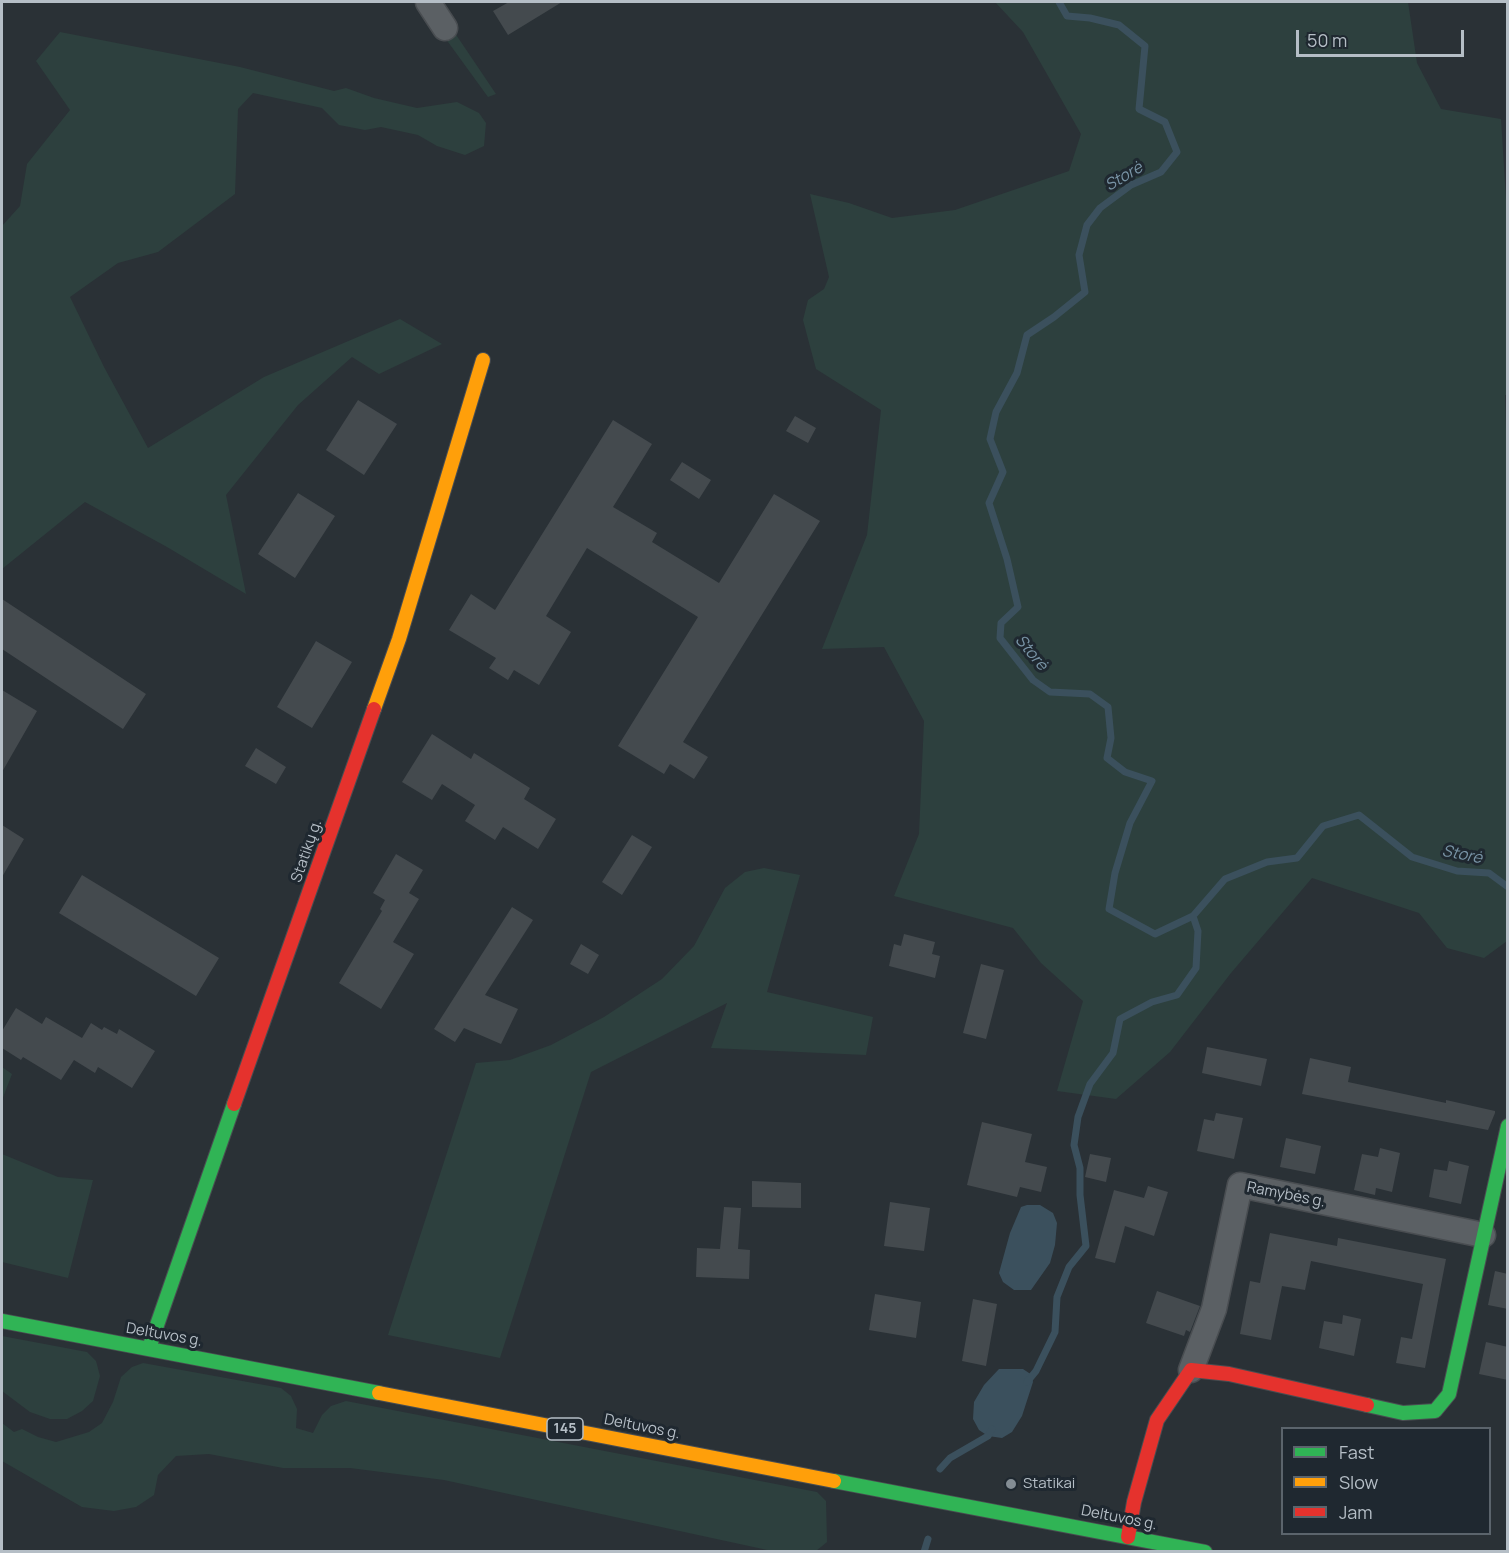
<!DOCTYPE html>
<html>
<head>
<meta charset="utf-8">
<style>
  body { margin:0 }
  #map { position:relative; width:1509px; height:1553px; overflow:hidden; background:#2a3136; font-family:Manrope,sans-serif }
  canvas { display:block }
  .frame { position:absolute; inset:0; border:3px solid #b5bec6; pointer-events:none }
  .legend { position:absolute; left:1281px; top:1427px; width:210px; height:108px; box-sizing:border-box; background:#1f2830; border:2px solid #5b646c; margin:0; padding:8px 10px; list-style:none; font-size:18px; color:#b5bec6 }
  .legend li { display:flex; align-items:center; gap:12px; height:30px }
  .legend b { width:30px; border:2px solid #5b646c }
  .scale { position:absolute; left:1296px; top:30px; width:168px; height:27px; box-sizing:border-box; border:3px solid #b5bec6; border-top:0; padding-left:8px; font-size:18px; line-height:21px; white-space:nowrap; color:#b5bec6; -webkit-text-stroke:4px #1f2830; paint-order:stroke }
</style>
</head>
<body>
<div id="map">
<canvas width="1509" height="1553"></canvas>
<div class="frame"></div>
<ul class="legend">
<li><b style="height:8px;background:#30b455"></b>Fast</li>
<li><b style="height:8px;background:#ff9f0a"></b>Slow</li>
<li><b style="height:8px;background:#e5322d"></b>Jam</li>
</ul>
<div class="scale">50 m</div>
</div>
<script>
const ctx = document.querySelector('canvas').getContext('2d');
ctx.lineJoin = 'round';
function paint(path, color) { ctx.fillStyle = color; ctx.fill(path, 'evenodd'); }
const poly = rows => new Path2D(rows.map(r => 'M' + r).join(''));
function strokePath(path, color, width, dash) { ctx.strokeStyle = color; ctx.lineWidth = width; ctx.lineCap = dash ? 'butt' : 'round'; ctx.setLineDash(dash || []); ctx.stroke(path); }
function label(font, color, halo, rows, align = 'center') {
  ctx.font = font + ' Manrope,sans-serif'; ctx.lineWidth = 6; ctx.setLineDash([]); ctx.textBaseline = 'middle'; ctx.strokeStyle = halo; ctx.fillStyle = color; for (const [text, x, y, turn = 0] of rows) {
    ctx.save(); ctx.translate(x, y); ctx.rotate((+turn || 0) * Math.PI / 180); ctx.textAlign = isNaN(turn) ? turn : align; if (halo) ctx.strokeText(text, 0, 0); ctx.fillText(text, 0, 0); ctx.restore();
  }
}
paint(poly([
  [419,2,434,2,496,94,488,97],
  [995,2,1408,2,1417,63,1441,109,1501,119,1508,231,1508,395,1505,395,1508,494,1507,941,1484,958,1447,948,1419,913,1312,878,1231,973,1170,1052,1116,1099,1057,1091,1083,1001,1041,963,1013,928,894,896,919,834,924,721,884,647,822,649,867,535,881,410,816,369,803,320,808,300,824,289,829,277,810,194,849,203,892,218,955,210,1069,171,1081,134,1023,32],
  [60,32,240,67,334,91,346,88,374,98,417,108,457,102,479,113,486,123,484,146,465,155,437,146,418,135,381,127,365,130,339,125,322,108,253,93,238,109,235,194,158,252,118,263,70,297,104,367,148,448,264,377,400,319,442,344,379,374,352,357,298,405,226,495,246,594,167,547,85,502,2,569,2,226,20,206,27,164,70,110,36,61],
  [764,868,800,875,767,992,873,1017,866,1055,711,1048,727,1003,591,1072,500,1358,388,1335,476,1063,510,1060,551,1045,604,1017,662,979,694,946,725,888,745,872],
  [2,1067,12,1074,2,1100],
  [2,1154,58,1177,93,1180,68,1278,2,1262],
  [2,1336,87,1352,96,1361,100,1376,93,1401,82,1411,67,1419,50,1419,30,1412,2,1391],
  [143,1363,281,1388,291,1396,297,1409,296,1428,313,1433,322,1415,331,1406,346,1401,817,1492,826,1501,827,1542,816,1551,772,1551,444,1480,350,1468,283,1468,209,1454,176,1456,158,1475,154,1495,136,1507,114,1511,82,1507,2,1461,2,1423,14,1432,22,1429,38,1437,56,1442,89,1432,102,1423,113,1402,121,1377,132,1367]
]), '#2d403e');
paint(poly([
  [1027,1205,1040,1205,1053,1213,1057,1223,1055,1245,1050,1263,1031,1290,1014,1290,1003,1282,999,1273,1010,1233,1021,1207],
  [999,1369,1023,1369,1032,1375,1033,1382,1022,1416,1012,1432,1002,1438,988,1436,979,1430,973,1419,974,1402,984,1385]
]), '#3b505d');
strokePath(poly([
  [1059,2,1067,16,1090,18,1119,25,1145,46,1139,109,1165,122,1177,152,1161,172,1131,185,1100,208,1087,225,1079,255,1085,292,1054,317,1027,335,1017,373,996,412,990,439,1003,472,989,503,1007,559,1018,607,1001,623,1000,638,1033,680,1050,692,1090,694,1108,707,1111,738,1107,758,1125,772,1152,781,1130,823,1115,873,1109,909,1155,934,1193,916,1225,879,1267,862,1297,858,1323,826,1359,815,1412,857,1457,871,1489,873,1508,887],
  [1027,1382,1036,1371,1055,1332,1057,1297,1069,1267,1086,1246,1080,1195,1080,1168,1074,1145,1078,1117,1090,1084,1113,1053,1120,1019,1152,1002,1177,995,1196,968,1198,931,1193,916],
  [940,1469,950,1458,988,1436,992,1429],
  [924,1552,928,1539]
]), '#3b505d', 7);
paint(poly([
  [509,2,562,2,508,35,493,11],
  [358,400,397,424,364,475,326,450],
  [795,416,816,428,808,443,786,431],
  [613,420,652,444,613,507,657,533,652,542,719,583,774,494,820,521,683,742,708,757,694,779,670,764,664,774,618,746,698,617,587,548,546,616,571,632,539,685,514,670,508,680,489,668,496,658,449,630,471,594,495,610],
  [682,462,711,480,699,499,670,480],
  [298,493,335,516,295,578,258,554],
  [2,599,146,694,123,729,2,649],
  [316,641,352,662,312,728,277,707],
  [2,690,37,711,2,772],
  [432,734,471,759,474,753,530,788,524,799,556,819,538,849,503,827,495,840,465,821,475,805,442,784,432,800,402,782],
  [256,748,286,767,276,784,245,766],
  [2,825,24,839,2,877],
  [632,835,652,847,622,895,602,882],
  [396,854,423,870,409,893,419,899,393,942,414,954,381,1009,339,983,382,911,380,909,385,900,373,893],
  [82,875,219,958,196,996,59,913],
  [512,907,533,920,485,995,518,1009,501,1044,464,1028,455,1042,434,1029],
  [904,934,935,942,932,954,940,956,935,978,889,966,894,944,901,946],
  [581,944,599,955,588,974,570,964],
  [981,964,1004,970,986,1039,963,1033],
  [16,1008,42,1024,46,1017,82,1038,91,1023,102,1030,104,1027,117,1034,119,1029,155,1051,132,1088,98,1067,95,1073,74,1060,61,1080,23,1057,21,1060,2,1048,2,1031],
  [1207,1047,1267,1059,1261,1086,1202,1073],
  [1310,1058,1351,1067,1348,1082,1446,1103,1446,1100,1495,1111,1495,1113,1488,1130,1302,1094],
  [1216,1113,1243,1118,1234,1159,1197,1151,1204,1119,1214,1121],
  [982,1122,1032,1134,1025,1162,1047,1167,1041,1192,1020,1187,1017,1197,967,1185],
  [1286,1138,1321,1146,1315,1174,1280,1167],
  [1380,1148,1400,1153,1392,1192,1376,1188,1375,1195,1354,1190,1362,1154,1378,1157],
  [1090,1154,1111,1158,1106,1182,1085,1177],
  [1449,1161,1469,1166,1461,1204,1429,1197,1434,1169,1447,1171],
  [752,1181,801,1183,801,1208,752,1207],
  [1148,1186,1168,1192,1154,1236,1125,1226,1115,1263,1095,1258,1114,1190,1144,1198],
  [890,1202,930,1208,924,1251,884,1246],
  [724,1207,741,1208,738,1249,750,1250,749,1279,696,1277,697,1248,720,1249],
  [1270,1233,1337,1246,1338,1238,1446,1259,1425,1368,1396,1363,1401,1337,1412,1339,1423,1284,1311,1261,1305,1290,1282,1286,1271,1340,1240,1334,1250,1281,1260,1283],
  [1495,1271,1508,1274,1508,1309,1488,1305],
  [1157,1291,1200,1306,1190,1332,1186,1330,1184,1336,1146,1323],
  [875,1294,921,1302,916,1338,869,1330],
  [973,1299,997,1304,986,1366,962,1361],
  [1343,1315,1361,1319,1354,1356,1319,1348,1324,1321,1342,1324],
  [1486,1342,1508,1347,1508,1380,1479,1374]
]), '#444a4e');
const street = poly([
  [428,2,445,28],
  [1191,1370,1214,1309,1240,1185,1483,1235]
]);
const fast = poly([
  [2,1321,379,1393],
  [149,1348,234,1104],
  [1367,1405,1403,1413,1435,1411,1449,1394,1508,1126],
  [834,1481,1205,1552]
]);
const slow = poly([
  [374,709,399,639,483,360],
  [379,1393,834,1481]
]);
const jam = poly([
  [234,1104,374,709],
  [1128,1537,1134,1502,1157,1420,1191,1370,1229,1374,1367,1405]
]);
strokePath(street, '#494d51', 27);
strokePath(fast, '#494d51', 16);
strokePath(slow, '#494d51', 16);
strokePath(jam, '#494d51', 16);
strokePath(street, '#5b6064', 24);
strokePath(fast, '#30b455', 14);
strokePath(slow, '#ff9f0a', 14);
strokePath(jam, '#e5322d', 14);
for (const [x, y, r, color] of [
  [1011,1484,6,"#848d94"]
]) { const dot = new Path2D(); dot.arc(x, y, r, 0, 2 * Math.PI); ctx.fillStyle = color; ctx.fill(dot); strokePath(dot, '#1f2830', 2); }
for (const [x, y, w] of [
  [565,1429,36]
]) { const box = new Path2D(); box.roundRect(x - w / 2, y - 11, w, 22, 4.5); ctx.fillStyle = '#1f2830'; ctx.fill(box); strokePath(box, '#b5bec6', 1.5); }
label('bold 14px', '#b5bec6', null, [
  ["145",565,1429]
]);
label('15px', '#b5bec6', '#1f2830', [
  ["Statikų g.",307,851,-71],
  ["Ramybės g.",1286,1195,11],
  ["Deltuvos g.",164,1335,10],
  ["Deltuvos g.",642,1427,11],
  ["Deltuvos g.",1119,1518,11]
]);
label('15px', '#b5bec6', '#1f2830', [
  ["Statikai",1023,1484]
], 'left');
label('italic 16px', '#7994a6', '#1f2830', [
  ["Storė",1124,177,-31],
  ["Storė",1031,653,50],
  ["Storė",1462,855,11]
]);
</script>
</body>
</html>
